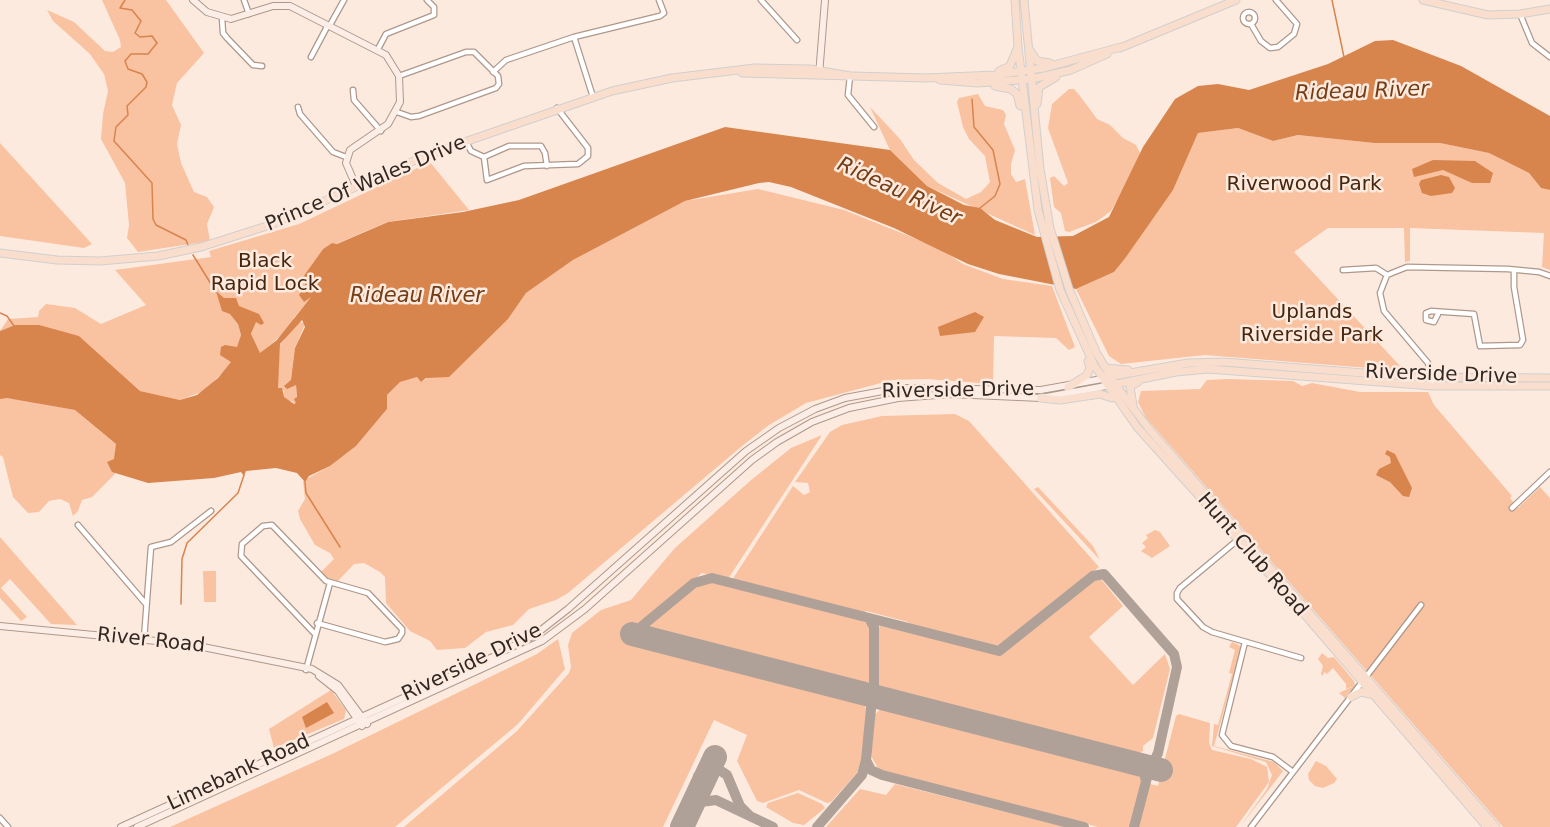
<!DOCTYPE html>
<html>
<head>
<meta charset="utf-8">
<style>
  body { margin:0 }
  canvas { display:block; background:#fdeadf }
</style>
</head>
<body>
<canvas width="1550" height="827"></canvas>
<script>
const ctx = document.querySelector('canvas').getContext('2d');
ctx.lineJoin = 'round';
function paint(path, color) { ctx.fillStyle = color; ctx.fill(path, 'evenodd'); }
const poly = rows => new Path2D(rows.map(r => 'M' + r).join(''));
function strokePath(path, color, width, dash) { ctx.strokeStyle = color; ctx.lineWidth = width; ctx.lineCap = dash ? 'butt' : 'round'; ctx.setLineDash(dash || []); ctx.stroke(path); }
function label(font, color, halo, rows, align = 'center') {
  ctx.font = font + ' "DejaVu Sans",sans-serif'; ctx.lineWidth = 5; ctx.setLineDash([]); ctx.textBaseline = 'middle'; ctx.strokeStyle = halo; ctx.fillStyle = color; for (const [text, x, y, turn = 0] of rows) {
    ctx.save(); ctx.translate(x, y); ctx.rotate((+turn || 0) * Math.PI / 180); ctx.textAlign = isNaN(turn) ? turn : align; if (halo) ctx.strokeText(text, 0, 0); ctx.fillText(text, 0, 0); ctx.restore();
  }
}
paint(poly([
  [102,0,166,0,204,53,177,83,172,105,181,125,177,144,181,163,194,192,207,197,214,207,207,224,210,241,138,252,127,238,129,225,125,183,101,139,103,114,108,91,104,74,90,54,53,21,47,10,74,22,105,51,113,52,121,47,120,40],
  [1069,89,1074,89,1080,96,1097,119,1110,125,1123,138,1136,145,1140,153,1131,176,1111,211,1096,222,1069,232,1065,231,1061,213,1054,207,1050,178,1054,176,1064,186,1068,183,1048,128,1052,104],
  [978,94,985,106,1003,110,1006,115,1004,124,1015,150,1011,164,1011,174,1016,182,1025,179,1035,235,927,186,890,150,870,107,900,139,914,160,938,183,966,199,981,192,990,182,985,156,969,139,963,127,957,102,959,98],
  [1238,128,1273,141,1298,135,1374,143,1440,143,1489,153,1529,173,1541,188,1550,190,1550,270,1542,267,1544,233,1410,228,1410,261,1405,262,1404,228,1328,228,1294,252,1401,367,1407,371,1205,355,1121,364,1109,356,1076,289,1114,272,1173,190,1198,133],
  [0,143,92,244,84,248,0,236],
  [430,162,469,210,387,222,336,244,332,243,323,249,303,277,305,285,299,291,303,301,311,297,293,319,305,324,295,348,291,380,296,385,297,403,294,404,292,401,288,402,283,396,284,391,277,387,280,345,284,340,279,337,260,354,251,335,256,321,255,313,238,324,241,335,234,361,204,391,180,400,140,391,79,336,15,325,0,331,8,319,38,317,39,311,46,304,75,308,101,324,146,305,115,270,211,257,209,251,299,224],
  [758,189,844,210,939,248,963,264,1003,279,1052,286,1075,347,1069,350,1056,338,994,336,993,384,927,379,892,380,806,403,769,425,742,446,568,593,556,600,529,609,513,625,486,632,465,648,437,650,430,641,410,631,386,603,385,577,380,572,364,563,354,564,337,582,326,579,320,573,334,559,330,553,315,545,300,519,298,511,305,499,303,481,330,466,356,446,387,409,387,395,400,382,417,377,423,381,508,319,526,293,573,260,685,201],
  [1229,379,1293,381,1302,386,1312,383,1360,392,1428,392,1434,405,1512,496,1510,498,1518,508,1540,487,1550,498,1550,827,1503,827,1146,418,1138,402,1141,391,1200,389,1207,380],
  [0,396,75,410,116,444,115,474,92,497,82,500,78,511,73,516,69,503,60,499,49,501,39,512,28,513,13,497,3,457,0,455],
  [955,414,969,421,1099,567,1005,646,997,648,910,626,908,622,874,613,866,611,862,614,732,580,793,486,804,495,810,492,808,483,795,482,830,432,842,425,882,416],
  [822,435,728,579,702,573,634,629,631,641,862,700,868,713,863,758,857,773,831,802,827,803,799,790,763,803,757,801,737,761,747,735,714,720,663,827,404,827,517,731,569,673,571,667,568,645,572,633,601,610,631,600,675,548,750,481,791,448],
  [1038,487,1093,546,1100,560,1034,489],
  [1155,530,1160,532,1170,546,1152,558,1141,551,1146,547,1142,543,1148,538,1146,535],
  [0,537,77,625,51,624,10,579,1,588,27,617,21,621,0,598],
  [203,571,216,571,216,602,204,602],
  [1095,578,1100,578,1123,606,1089,637,1133,685,1165,654,1170,669,1153,738,1143,746,1143,751,1134,756,879,690,876,683,877,629,880,626,1001,655],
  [712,582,857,618,868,624,870,628,869,681,867,688,647,632,647,625,695,586],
  [558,639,565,669,518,724,395,827,170,827,332,754,537,654],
  [1232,642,1239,645,1241,649,1214,746,1274,762,1283,771,1240,827,1267,789,1272,775,1266,762,1212,746,1214,724,1218,725,1232,674,1229,673,1235,650,1229,647],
  [1322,653,1328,658,1334,657,1354,681,1355,686,1347,698,1351,689,1345,698,1339,693,1354,686,1346,689,1346,684,1333,668,1327,674,1324,672,1323,676,1321,674,1323,666,1318,659],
  [331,690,346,710,344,719,274,748,269,729],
  [885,706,1136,770,1142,780,1130,827,1098,827,879,770,871,756,875,714],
  [1179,714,1210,723,1209,743,1212,750,1251,759,1267,767,1269,782,1236,827,1138,827,1150,784,1158,786,1176,716],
  [1316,761,1326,766,1337,779,1334,783,1323,788,1315,786,1309,780,1308,774],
  [895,784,1066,827,826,827,860,789,886,795],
  [798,793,822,804,825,808,804,825,793,823,766,807,768,803]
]), '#f9c2a1');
paint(poly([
  [1393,40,1461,66,1550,116,1550,190,1541,188,1529,173,1489,153,1440,143,1374,143,1298,135,1273,141,1238,128,1198,133,1173,190,1126,257,1114,272,1076,289,999,274,968,264,894,228,791,187,769,182,759,183,685,201,573,260,526,293,508,319,449,377,426,378,421,382,417,377,400,382,387,395,387,409,356,446,330,466,309,476,305,482,297,473,276,468,246,471,244,476,241,472,214,478,148,483,112,472,107,462,114,459,116,444,75,410,7,398,0,399,0,331,15,325,39,325,79,336,140,391,180,400,197,395,218,378,231,362,220,355,221,347,225,345,237,347,241,335,238,324,230,314,222,311,216,291,224,298,236,298,239,306,259,314,264,323,261,325,256,322,251,334,260,353,277,340,311,297,304,302,299,295,305,285,303,277,323,249,332,243,337,244,388,222,463,212,519,200,725,127,890,150,927,186,964,205,980,208,995,220,1037,237,1073,236,1109,217,1143,147,1175,99,1198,86,1218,84,1249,90,1328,64,1375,41],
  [302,320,305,327,295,348,291,380,284,386,287,389,296,385,297,397,294,399,296,403,294,404,284,397,282,388,278,388,280,344],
  [1433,160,1475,161,1493,173,1490,183,1472,183,1443,170,1414,177,1412,169],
  [1441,175,1449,177,1455,188,1452,193,1431,196,1422,193,1419,184,1421,180],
  [975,312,984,317,975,332,940,336,938,327],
  [1387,450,1395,454,1412,488,1409,497,1403,496,1390,482,1376,475,1379,469,1391,463,1390,457,1385,454],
  [327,702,334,713,306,728,302,717]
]), '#d8844d');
strokePath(poly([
  [125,0,120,8,132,10,141,21,135,33,140,37,152,36,157,43,148,54,131,54,125,61,128,69,142,74,147,82,146,87,127,106,128,115,116,127,114,141,152,183,153,219,156,225,186,240,188,245],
  [1332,0,1344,57],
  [972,99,974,127,993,150,1000,184,995,196,980,208],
  [193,255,216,292],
  [0,313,7,316,14,326],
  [305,482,306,493,340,547],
  [181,604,182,559,187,543,238,493,244,475]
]), '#d8844d', 1.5);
strokePath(poly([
  [870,620,874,627,874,692,879,696,914,705],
  [671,643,644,635,642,626,694,583,712,578,999,651,1093,576,1104,574,1174,654,1177,667,1158,753,1148,774,1134,827],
  [1100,755,1138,766,1144,772,1146,782],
  [866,760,871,770,882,775,1084,827],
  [692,811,701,802,716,800,773,827],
  [682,827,696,797,698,776,711,768,718,769,727,775,740,806,749,815],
  [817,827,862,775,866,760,871,709,871,702,865,696,826,685]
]), '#b0a198', 10);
strokePath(poly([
  [632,634,1161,770],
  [682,827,715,757]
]), '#b0a198', 24);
const street = poly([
  [244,0,249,14],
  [761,0,797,40],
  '1243 18a6 6 0 1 1 12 0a6 6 0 1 1-12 0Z',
  [1520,14,1532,43,1550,57],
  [222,18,223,33,227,38,253,65,262,66],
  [1251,24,1261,41,1270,48,1278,47,1294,34,1297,24,1276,0],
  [330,25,344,0],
  [574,37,593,97],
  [378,49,386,34,434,15,434,7,427,0],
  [311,57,328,25],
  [493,72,506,60,574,37,660,16,664,13,659,0],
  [850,76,848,95,874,127],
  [353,90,354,100,381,131],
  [298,107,300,114,333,152,346,157],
  [397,112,411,117,419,116,496,88,499,84,498,76,474,52,466,52,399,76],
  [466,142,471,151,484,157,509,146,541,146,545,153,547,166],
  [484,157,487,180,524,166,578,164,588,156,588,148,557,108],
  [1343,270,1376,268,1387,275],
  [1438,314,1434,322,1426,320,1426,313,1431,311,1474,314,1480,346,1520,345,1523,340,1514,287,1514,270],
  [1433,386,1428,363,1384,311,1380,293,1387,275,1407,267,1508,269,1539,272,1550,276],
  [1512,508,1550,472],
  [78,525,146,604],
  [1240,538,1180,588,1177,593,1177,599,1203,627,1212,632,1301,658],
  [314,633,241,556,242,544,263,526,272,525,326,581,368,593,402,629,402,633,398,639,385,642,317,623],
  [144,639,151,547,171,542,211,511],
  [1245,642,1222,735,1231,746,1273,757,1293,772],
  [306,670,330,583],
  [0,818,8,827],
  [1251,827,1421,605]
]);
const secondary = poly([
  [193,0,207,12,231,19,273,6,290,6,386,55,399,76,400,102,388,124,350,150,346,163,356,186],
  [819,75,825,0],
  [0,626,188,644,312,669,338,685,367,724],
  [319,676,338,691,362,726],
  [121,827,495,656,536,634,568,609,746,451,779,428,815,409,845,398,899,388,1041,390,1102,379],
  [137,827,542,641,585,609,752,460,777,442,812,422,849,408,898,398,950,394,1041,398,1106,386]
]);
const primary = poly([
  [1015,0,1018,47,1038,210,1060,290,1094,365,1137,427,1287,594,1487,827],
  [1024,0,1040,169,1050,228,1069,289,1096,352,1115,384,1149,429,1496,827],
  [1423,0,1488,15,1520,14,1550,9],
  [1120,48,1236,0],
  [1029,49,1037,61,1050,63],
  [999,71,1010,66,1017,49],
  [742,73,926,78,995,75,1043,68,1121,47],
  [940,80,978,83,1031,79,1071,70,1107,54],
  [995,86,1011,89,1017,94,1020,106],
  [1037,104,1039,87,1056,77],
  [0,253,57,260,100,261,158,256,201,247,273,224,427,155,612,91,672,78,755,68,810,69,850,76],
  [1106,368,1128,370],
  [1107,377,1188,363,1224,362,1414,377,1550,378],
  [1112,385,1176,372,1208,369,1433,386,1550,386],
  [1068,387,1087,375,1090,368,1088,361],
  [1041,398,1060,400,1100,394,1112,398],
  [1133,405,1130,387,1138,382],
  [1351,697,1361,692,1370,694]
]);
strokePath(street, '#ae988b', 7);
strokePath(secondary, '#ae988b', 8);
strokePath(primary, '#d1cfce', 9);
strokePath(street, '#fff', 4.5);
strokePath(secondary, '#fceee6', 6);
strokePath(primary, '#fadecd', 7);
label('20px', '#302722', '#fdeadf', [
  ["Prince Of Wales Drive",366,184,-23],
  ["Riverside Drive",1441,375,2],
  ["Riverside Drive",958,391,-1],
  ["Hunt Club Road",1252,555,49],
  ["River Road",151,641,6],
  ["Riverside Drive",472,663,-26],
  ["Limebank Road",239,773,-25]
]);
label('20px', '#48260e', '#fdeadf', [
  ["Riverwood Park",1304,185],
  ["Black",265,262],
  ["Rapid Lock",265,285],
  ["Uplands",1312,313],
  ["Riverside Park",1312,336]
]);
label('italic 21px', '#753d15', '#fdeadf', [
  ["Rideau River",1362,92,-2],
  ["Rideau River",899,192,25],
  ["Rideau River",417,297]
]);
</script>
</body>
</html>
